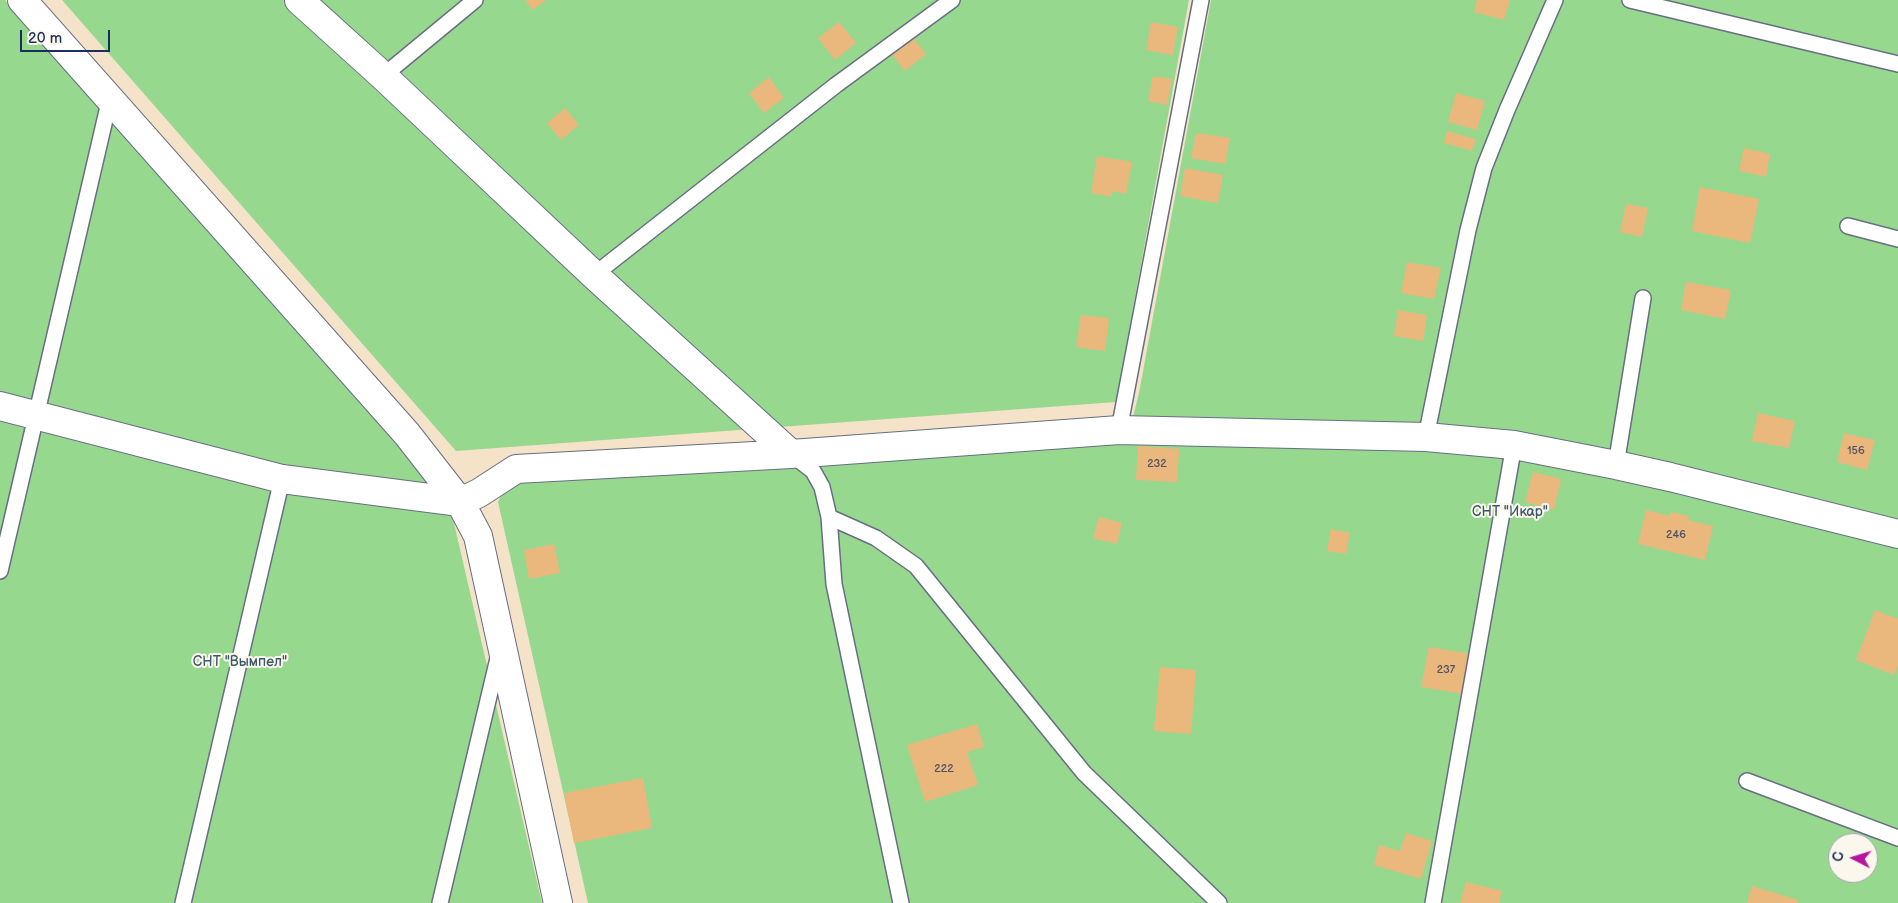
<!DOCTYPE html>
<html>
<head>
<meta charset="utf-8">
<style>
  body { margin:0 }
  #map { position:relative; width:1898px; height:903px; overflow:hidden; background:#f4e3c8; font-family:"Balsamiq Sans",sans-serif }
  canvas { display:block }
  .north { position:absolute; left:1828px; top:833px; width:50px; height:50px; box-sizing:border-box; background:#fbf7ec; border:1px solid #a1a7b3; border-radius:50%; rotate:275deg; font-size:14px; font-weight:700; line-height:20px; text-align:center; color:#1b2f5e }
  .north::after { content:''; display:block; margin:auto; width:18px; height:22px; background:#b5179e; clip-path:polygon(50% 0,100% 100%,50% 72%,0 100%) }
  .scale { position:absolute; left:20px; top:30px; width:90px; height:22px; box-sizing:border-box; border:2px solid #1b2f5e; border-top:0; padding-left:6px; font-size:15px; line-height:18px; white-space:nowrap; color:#1b2f5e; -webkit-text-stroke:4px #fbf7ec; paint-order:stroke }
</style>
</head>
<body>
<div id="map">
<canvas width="1898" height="903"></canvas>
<div class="north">С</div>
<div class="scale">20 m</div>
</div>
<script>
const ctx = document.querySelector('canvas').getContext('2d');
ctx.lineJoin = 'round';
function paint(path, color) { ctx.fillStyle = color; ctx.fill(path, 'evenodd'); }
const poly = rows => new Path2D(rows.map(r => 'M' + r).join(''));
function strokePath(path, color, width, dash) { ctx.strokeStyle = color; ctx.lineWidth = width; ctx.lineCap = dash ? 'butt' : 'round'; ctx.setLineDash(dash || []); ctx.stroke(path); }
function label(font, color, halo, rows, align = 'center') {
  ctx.font = font + ' "Balsamiq Sans",sans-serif'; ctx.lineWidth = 4; ctx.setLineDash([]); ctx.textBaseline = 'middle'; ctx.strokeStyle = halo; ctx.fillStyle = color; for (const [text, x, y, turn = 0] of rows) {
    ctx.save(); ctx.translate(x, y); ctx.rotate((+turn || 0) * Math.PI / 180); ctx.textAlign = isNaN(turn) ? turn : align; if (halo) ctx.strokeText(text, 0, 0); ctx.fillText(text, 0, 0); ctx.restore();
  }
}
paint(poly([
  [0,0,5,0,398,440,453,519,542,903,0,903],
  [62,0,1189,0,1116,402,456,451],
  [1211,0,1898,0,1898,903,588,903,498,502,507,483,1128,437,1139,393],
  [1838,843,1868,843,1868,873,1838,873]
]), '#97d88f');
paint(poly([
  [525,0,546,0,533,10],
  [1477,0,1510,0,1504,20,1474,12],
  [839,22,856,43,835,60,818,38],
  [1151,22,1178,27,1173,55,1146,50],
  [910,34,926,54,905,71,889,51],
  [1153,76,1172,79,1167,105,1148,101],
  [769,77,784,98,764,113,749,93],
  [1456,93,1485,101,1477,130,1448,122],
  [565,108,579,125,561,140,547,123],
  [1447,131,1476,139,1472,151,1444,143],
  [1196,133,1230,138,1225,164,1191,158],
  [1744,148,1770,154,1766,177,1739,171],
  [1097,156,1132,162,1126,194,1112,191,1112,197,1091,193],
  [1185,168,1223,175,1218,203,1180,196],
  [1700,187,1759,199,1750,243,1692,231],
  [1626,204,1648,208,1642,237,1620,232],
  [1407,262,1441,268,1434,299,1401,293],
  [1686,282,1731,290,1725,319,1681,310],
  [1398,310,1427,315,1423,341,1394,336],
  [1081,315,1109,318,1105,351,1076,347],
  [1758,413,1795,421,1789,448,1752,441],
  [1844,433,1875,440,1867,470,1837,462],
  [1138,446,1179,449,1177,482,1136,480],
  [1533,472,1561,479,1554,510,1525,502],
  [1646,510,1670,516,1671,512,1689,516,1688,520,1713,526,1705,560,1638,544],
  [1099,517,1122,523,1117,544,1093,538],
  [1331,529,1350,533,1346,554,1327,551],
  [554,544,560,573,529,579,524,550],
  [1875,610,1898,619,1898,666,1894,675,1856,660],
  [1429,647,1471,654,1463,694,1421,687],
  [1160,667,1196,670,1191,734,1154,731],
  [977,724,984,747,967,752,978,785,925,802,907,745],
  [643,778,652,828,574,843,564,793],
  [1406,833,1432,841,1421,879,1374,865,1379,845,1400,851],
  [1466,882,1502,891,1499,903,1460,903],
  [1752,886,1798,900,1798,903,1747,903]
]), '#eab87d');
const service = poly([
  [1630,0,1898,64],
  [383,76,475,0],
  [1848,226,1898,239],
  [594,275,836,85,952,0],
  [1119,430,1201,0],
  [1426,437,1468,230,1484,168,1507,110,1555,0],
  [791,454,813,471,822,487,829,517,876,538,916,566,1084,773,1219,903],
  [1616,465,1643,298],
  [829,517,834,584,901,903],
  [0,571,110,98],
  [1747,781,1898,838],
  [183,903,282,479],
  [440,903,499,654],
  [1433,903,1514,445]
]);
const minor = poly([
  [22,0,407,434,460,502,478,536,558,903],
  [299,0,383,76,594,275,791,454,1119,430,1426,437,1514,445,1616,465,1670,477,1898,534],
  [0,406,282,479,460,502,479,493,516,469,791,454]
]);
strokePath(service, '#676e83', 18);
strokePath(minor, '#676e83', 30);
strokePath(service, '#fff', 15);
strokePath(minor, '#fff', 28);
label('11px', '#4f5166', null, [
  ["156",1856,451],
  ["232",1157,464],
  ["246",1676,535],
  ["237",1446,670],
  ["222",944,769]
]);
label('14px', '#3a596a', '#fbf7ec', [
  ["СНТ \"Икар\"",1510,512],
  ["СНТ \"Вымпел\"",240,662]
]);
</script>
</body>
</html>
